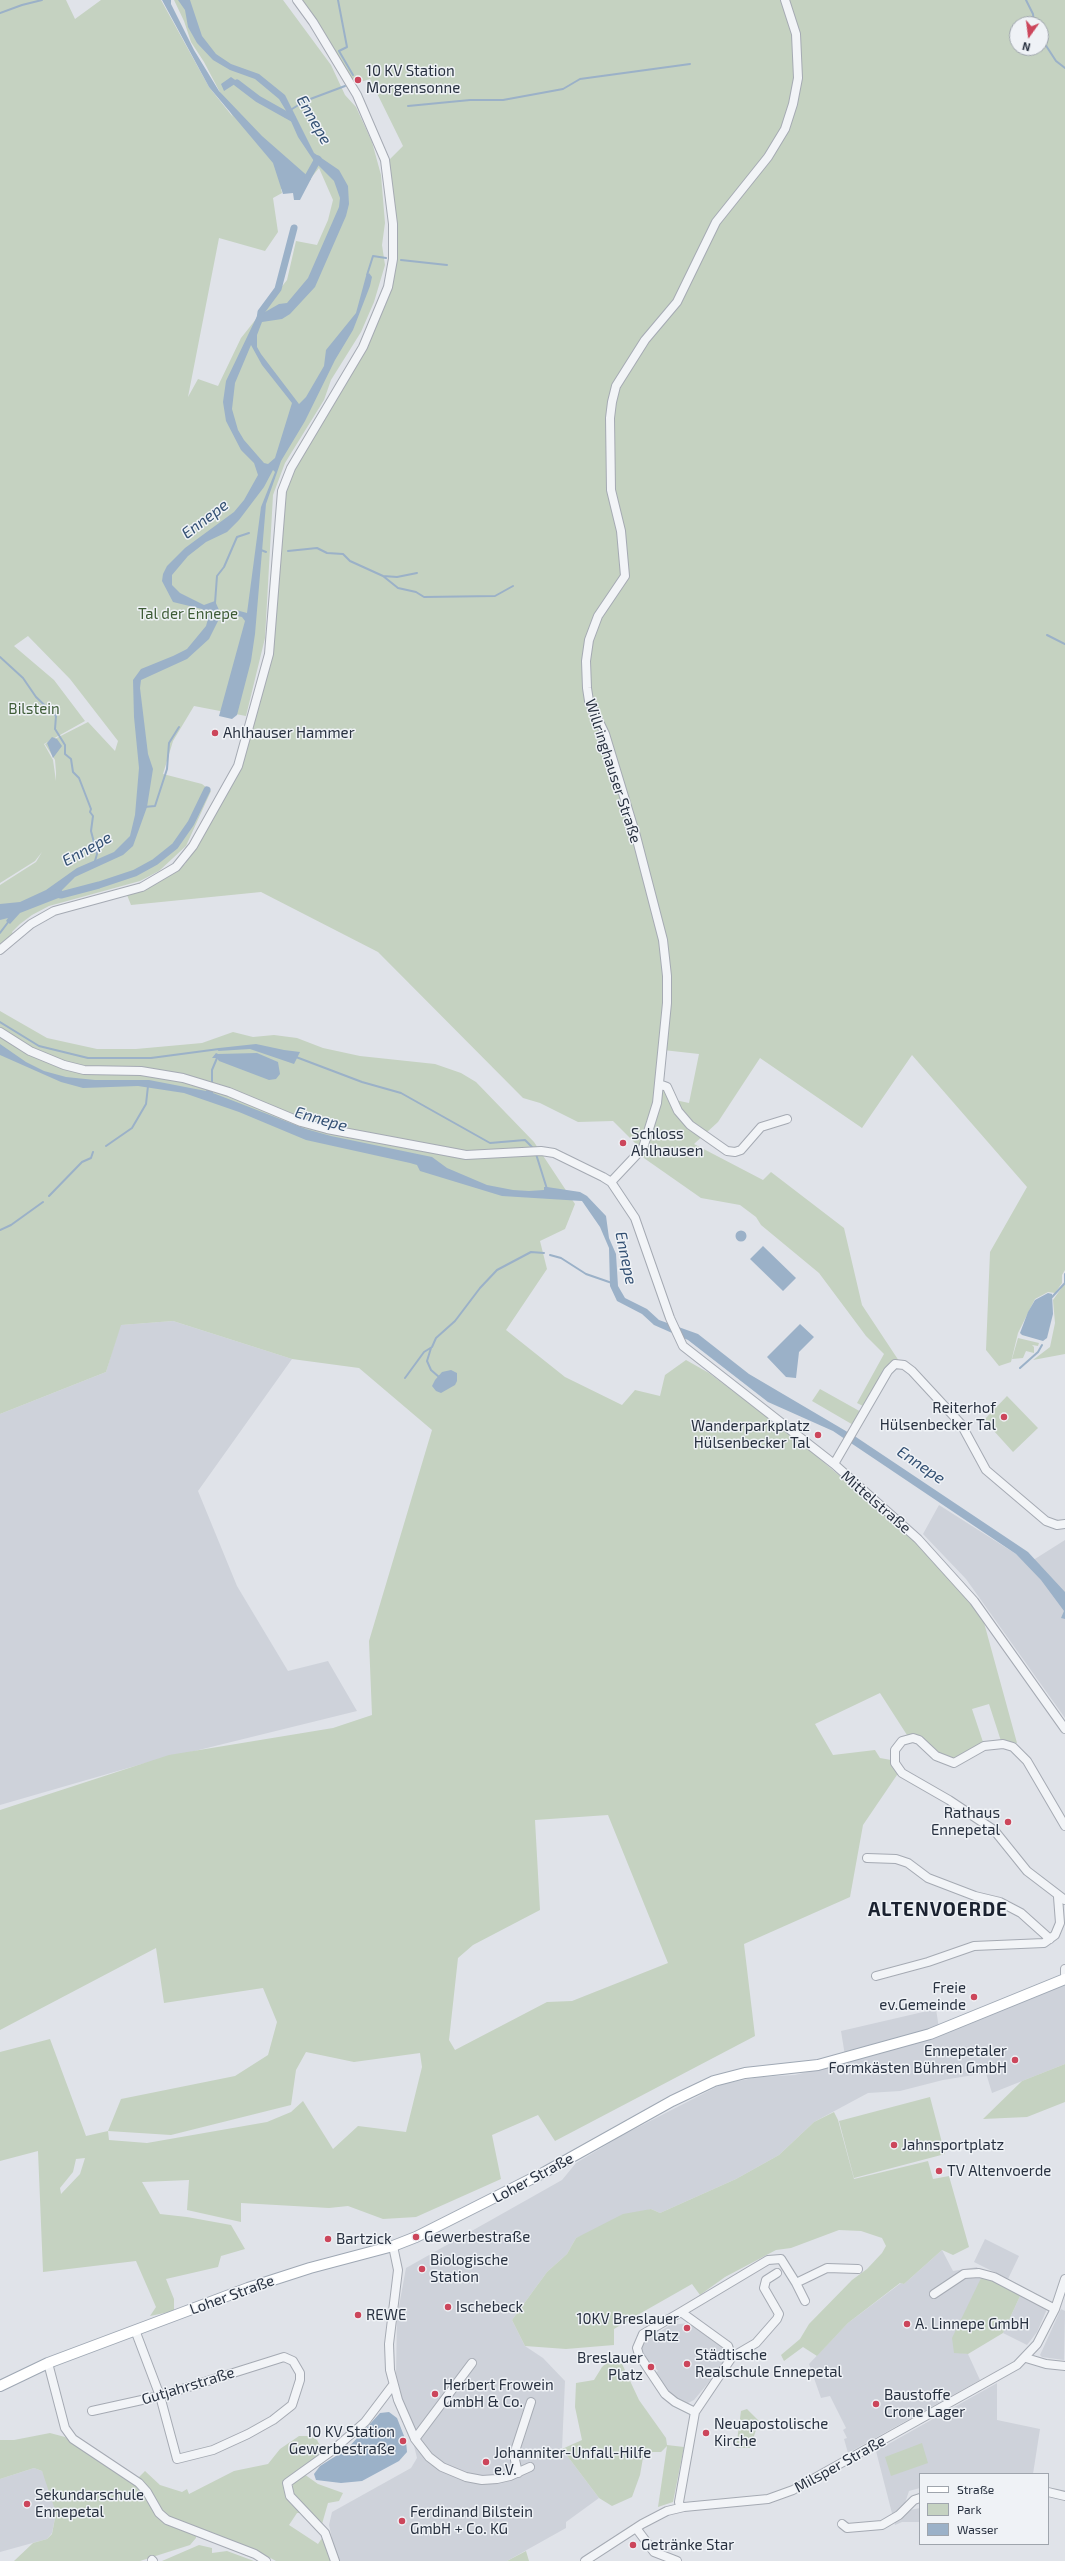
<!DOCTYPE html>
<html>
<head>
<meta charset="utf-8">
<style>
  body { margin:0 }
  #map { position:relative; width:1065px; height:2561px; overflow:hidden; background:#e0e3e9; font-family:"Exo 2",sans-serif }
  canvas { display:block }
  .legend { position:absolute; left:919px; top:2473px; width:130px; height:72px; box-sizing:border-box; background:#eff2f6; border:1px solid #9fa5ad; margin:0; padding:5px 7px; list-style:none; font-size:12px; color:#283140 }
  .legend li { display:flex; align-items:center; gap:8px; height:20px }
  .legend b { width:20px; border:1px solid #9fa5ad }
  .north { position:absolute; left:1009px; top:16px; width:40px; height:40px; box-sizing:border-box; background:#eff2f6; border:1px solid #9fa5ad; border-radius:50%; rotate:194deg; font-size:11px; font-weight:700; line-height:16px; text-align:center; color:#283140 }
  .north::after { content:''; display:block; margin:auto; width:14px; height:18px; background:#cc465b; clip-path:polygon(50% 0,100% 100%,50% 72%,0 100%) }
</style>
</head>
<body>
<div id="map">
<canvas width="1065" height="2561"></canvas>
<ul class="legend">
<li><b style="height:5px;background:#fff"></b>Straße</li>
<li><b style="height:11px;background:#c5d2c1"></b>Park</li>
<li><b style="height:11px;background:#9bb1c8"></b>Wasser</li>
</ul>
<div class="north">N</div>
</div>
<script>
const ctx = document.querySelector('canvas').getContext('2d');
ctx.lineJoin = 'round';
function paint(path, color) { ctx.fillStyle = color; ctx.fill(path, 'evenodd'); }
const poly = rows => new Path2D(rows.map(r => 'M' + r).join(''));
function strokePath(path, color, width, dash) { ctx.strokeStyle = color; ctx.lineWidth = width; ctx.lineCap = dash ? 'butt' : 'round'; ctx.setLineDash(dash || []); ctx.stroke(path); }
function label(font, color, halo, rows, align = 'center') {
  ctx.font = font + ' "Exo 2",sans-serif'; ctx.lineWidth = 3; ctx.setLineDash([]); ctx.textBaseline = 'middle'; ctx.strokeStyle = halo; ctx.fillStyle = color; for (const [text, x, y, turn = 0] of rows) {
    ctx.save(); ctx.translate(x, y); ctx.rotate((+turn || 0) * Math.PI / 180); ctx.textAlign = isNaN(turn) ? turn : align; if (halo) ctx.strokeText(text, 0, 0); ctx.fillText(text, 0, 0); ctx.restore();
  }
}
paint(poly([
  [173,1321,292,1359,198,1491,237,1586,288,1671,328,1661,357,1711,142,1764,0,1805,0,1414,106,1372,120,1325],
  [939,1505,1016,1554,1027,1564,1065,1540,1065,1718,966,1579,923,1534],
  [1065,1985,1065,2064,992,2093,986,2073,943,2080,900,2091,868,2093,814,2122,779,2155,736,2179,660,2213,651,2209,576,2238,567,2254,547,2272,512,2320,525,2346,543,2358,565,2381,562,2449,599,2498,566,2522,566,2528,507,2561,337,2561,329,2525,332,2512,411,2468,417,2458,396,2374,397,2317,406,2268,562,2180,576,2163,621,2136,722,2084,759,2077,795,2075,846,2062,841,2031,936,2009,940,2035],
  [985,2239,1019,2256,1008,2279,974,2262],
  [942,2250,953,2271,977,2267,982,2276,954,2352,968,2354,980,2380,848,2453,844,2439,847,2438,843,2430,846,2428,830,2396,821,2398,809,2364,848,2323,901,2283,904,2284],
  [1021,2294,1047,2309,1037,2332,1027,2345,1003,2333],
  [1061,2309,1065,2311,1064,2360,1042,2357,1040,2355],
  [689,2323,722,2347,727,2356,725,2363,694,2400,686,2404,679,2401,664,2386,655,2373,658,2371,654,2366,651,2367,641,2348,643,2343,670,2325],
  [997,2383,997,2420,1040,2429,1033,2474,920,2474,920,2488,909,2491,905,2503,910,2510,920,2508,920,2522,902,2522,895,2525,876,2451],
  [34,2468,42,2471,46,2479,56,2513,52,2533,47,2539,0,2552,0,2479]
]), '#ced2da');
paint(poly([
  [0,0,66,0,75,19,101,0,161,0,209,87,233,117,204,62,191,42,184,21,174,0,283,0,331,65,345,95,356,107,372,142,381,175,385,223,382,245,385,265,374,302,361,332,331,380,324,400,285,463,273,495,265,638,246,716,194,706,173,741,163,774,202,784,211,791,186,846,159,871,140,881,49,906,32,915,20,924,12,932,14,935,0,946,0,885,36,862,42,852,35,861,0,883],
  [319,168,333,200,328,220,317,245,296,241,287,280,241,338,218,386,198,379,188,397,219,238,265,251,278,232,273,198,282,193,281,189,302,189],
  [28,636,70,679,118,741,115,751,88,722,45,744,55,760,56,772,56,781,53,760,44,744,85,721,54,680,14,646],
  [301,0,785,0,794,34,796,78,792,104,783,126,765,155,717,215,672,305,675,307,721,217,771,154,787,129,796,102,800,53,797,34,788,0,1065,0,1065,1270,1062,1275,1062,1283,1055,1293,1048,1292,1035,1299,1018,1333,1011,1362,999,1366,986,1350,990,1252,1027,1187,912,1055,862,1128,760,1058,718,1122,694,1144,763,1180,771,1172,844,1228,862,1305,899,1361,890,1362,865,1407,857,1403,884,1354,866,1336,819,1273,761,1225,756,1217,740,1205,701,1198,641,1156,639,1147,613,1121,578,1122,540,1103,523,1098,378,952,261,892,131,905,127,895,152,886,185,864,239,767,270,666,274,640,282,503,284,493,295,469,365,348,389,287,395,259,395,225,388,161,403,146,370,79,354,84,310,12],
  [1017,24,1041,24,1041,48,1017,48],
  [663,1050,699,1054,689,1103,675,1100,661,1080],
  [0,1011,47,1038,97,1049,136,1049,202,1043,233,1032,253,1037,274,1035,297,1038,323,1048,360,1056,435,1064,461,1073,476,1082,534,1142,575,1204,565,1229,540,1241,547,1269,506,1330,565,1377,622,1405,635,1390,660,1396,665,1375,686,1360,709,1373,793,1436,917,1542,955,1582,983,1619,1017,1743,1001,1741,989,1704,972,1709,983,1742,953,1760,943,1757,920,1737,907,1735,880,1693,815,1724,833,1755,875,1750,880,1758,891,1760,899,1772,863,1825,850,1897,744,1944,755,2036,555,2141,538,2115,492,2135,501,2179,416,2217,383,2219,348,2206,329,2208,241,2203,241,2222,187,2210,189,2180,142,2182,160,2214,187,2217,231,2225,245,2249,221,2256,218,2267,166,2279,174,2299,174,2311,150,2316,156,2307,136,2261,43,2272,38,2151,0,2161,0,2052,50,2039,86,2136,108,2131,121,2099,235,2076,268,2055,277,2022,263,1988,164,2003,156,1948,0,2030,0,1810,169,1755,333,1728,372,1715,369,1641,432,1430,359,1368,292,1359,173,1321,121,1325,106,1372,0,1414],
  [608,1815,668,1963,572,2001,547,2002,455,2050,449,2040,458,1958,473,1945,540,1910,535,1820],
  [306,2052,354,2062,420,2053,422,2067,406,2132,358,2126,333,2149,303,2101,291,2112,267,2122,147,2143,109,2140,108,2131,171,2135,291,2105,296,2070],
  [85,2158,80,2174,61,2194,60,2188,73,2172,76,2159],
  [1065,1283,1065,1354,1033,1360,1050,1347,1055,1323,1053,1300],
  [1018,1338,1039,1343,1038,1346,1032,1345,1034,1347,1034,1353,1026,1351,1023,1358,1012,1359],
  [820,1389,863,1413,855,1426,812,1401],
  [1007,1396,1038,1428,1013,1452,984,1420],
  [1065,2064,1065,2102,1027,2117,983,2119,1022,2081],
  [930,2097,945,2154,854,2178,839,2121],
  [834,2112,838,2120,854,2179,928,2161,933,2179,949,2176,969,2247,953,2255,942,2250,904,2284,900,2283,848,2323,817,2356,803,2347,784,2361,781,2355,800,2339,809,2324,852,2280,867,2269,882,2253,886,2246,882,2238,861,2231,839,2230,791,2248,776,2250,725,2277,700,2295,692,2284,634,2317,614,2329,614,2345,566,2349,525,2346,512,2320,547,2272,567,2254,576,2238,623,2214,651,2209,660,2213,736,2179,779,2155,814,2122],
  [982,2276,995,2279,1021,2294,1003,2333,968,2354,954,2353,952,2338],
  [617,2353,639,2400,666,2438,667,2445,684,2447,673,2502,658,2507,667,2446,661,2452,644,2452,640,2475,632,2497,612,2506,599,2498,562,2449,582,2440,575,2407,576,2383,594,2380,602,2367],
  [747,2409,761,2423,756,2430,750,2448,736,2448,741,2411],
  [50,2433,65,2437,76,2444,132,2484,145,2471,160,2485,182,2492,187,2489,189,2494,234,2471,268,2464,280,2449,299,2436,310,2436,317,2440,324,2453,284,2480,290,2503,301,2513,297,2513,289,2525,318,2544,324,2535,332,2561,276,2561,252,2548,196,2530,196,2538,190,2545,140,2561,14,2561,33,2543,47,2539,52,2534,56,2513,42,2471,34,2468,0,2479,0,2440,14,2440],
  [922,2443,928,2463,891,2476,885,2457],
  [304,2474,318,2484,343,2493,339,2501,328,2503,322,2524,297,2501,291,2490,294,2482],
  [199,2545,212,2548,212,2553,227,2551,254,2561,162,2561],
  [526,2551,529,2561,507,2561]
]), '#c5d2c1');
paint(poly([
  [162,0,171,0,171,4,194,50,219,91,262,136,311,179,300,200,294,200,293,193,283,194,273,163,209,87],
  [178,0,190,0,202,36,216,54,231,64,259,74,285,95,314,153,339,170,348,186,349,204,346,216,315,287,290,314,282,319,262,322,257,335,257,347,261,354,299,404,306,397,324,366,326,350,356,313,366,276,369,273,372,277,370,286,353,330,335,360,305,421,281,461,266,504,255,634,251,661,237,715,232,719,219,716,245,621,242,617,233,615,218,621,209,639,187,659,141,680,140,688,148,754,153,769,147,807,133,846,123,855,75,877,62,890,61,897,20,913,10,924,6,921,8,918,0,920,0,904,20,902,46,890,77,868,114,852,130,836,135,815,139,768,134,717,133,680,141,669,173,656,187,649,206,626,208,619,202,609,173,602,162,581,163,574,167,566,185,548,234,512,244,500,258,475,254,463,241,450,226,421,223,402,226,381,259,312,265,312,279,304,287,303,308,278,339,207,340,198,334,181,317,164,313,164,314,161,298,137,290,119,284,117,286,113,288,114,279,99,255,79,230,70,213,60,197,43,188,27,185,10],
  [251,345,262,365,292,403,275,458,268,464,264,463,244,440,238,430,232,409,235,383],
  [273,470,275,472,261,507,247,613,236,610,219,610,215,601,204,605,180,593,172,585,172,575,188,556,206,542,227,532,239,520,264,487],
  [231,77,238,82,224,91,221,84],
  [52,737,57,739,62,746,53,758,47,743],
  [0,1044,26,1062,44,1071,66,1077,95,1080,149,1080,206,1091,207,1089,213,1090,213,1093,306,1129,331,1136,432,1157,447,1168,487,1185,513,1190,529,1191,544,1190,544,1187,547,1187,580,1192,587,1196,606,1216,609,1238,616,1254,618,1286,625,1298,647,1309,659,1320,698,1334,749,1374,856,1437,1028,1552,1065,1592,1065,1619,1061,1618,1064,1611,1041,1580,1016,1554,833,1431,768,1402,688,1340,654,1325,642,1314,617,1301,610,1286,609,1248,600,1227,582,1201,502,1196,420,1171,417,1165,410,1163,306,1140,239,1112,184,1093,138,1086,83,1088,61,1082,0,1055],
  [256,1044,284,1050,300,1052,294,1064,250,1049,218,1051,219,1048],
  [216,1053,218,1054,257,1053,278,1062,280,1074,276,1079,269,1080,219,1061,217,1058,212,1058],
  '735.5 1236a5.5 5.5 0 1 1 11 0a5.5 5.5 0 1 1-11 0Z',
  [763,1246,796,1278,783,1291,750,1259],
  [1048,1293,1052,1294,1053,1314,1047,1338,1043,1341,1022,1335,1020,1333,1028,1312,1035,1300],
  [800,1324,814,1337,799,1352,796,1378,786,1377,767,1357],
  [451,1370,457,1373,457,1381,455,1385,441,1393,436,1391,432,1386,435,1380,442,1372],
  [389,2412,397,2418,406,2441,407,2452,399,2461,362,2481,341,2483,316,2480,314,2474,320,2466,347,2449,380,2413]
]), '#9bb1c8');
strokePath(poly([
  [338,0,347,47,339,51,353,75],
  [1026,0,1033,14,1034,24],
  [0,13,22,5,42,0],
  [1041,38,1056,61,1065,68],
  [408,106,470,100,503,100,563,89,580,79,690,64],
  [292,109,305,101,345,86],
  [401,260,447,265],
  [367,275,373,256,386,258],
  [261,550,266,552],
  [288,551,317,548,327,553,343,554,350,561,383,576,398,588,416,592,424,597,495,596,513,586],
  [383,576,397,577,417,573],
  [215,603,217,576,224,567,237,537,249,533],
  [1047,635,1065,644],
  [0,657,23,678,36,697,56,716,55,729,65,745,65,754,71,759,73,772,79,778,91,809,90,812,93,816,91,831,97,854,95,861],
  [144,807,155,806,167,769,169,743,179,727],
  [0,933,9,921],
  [0,1022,39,1046,88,1058,151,1058,219,1049],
  [296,1057,362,1082,401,1093,490,1143,525,1140,533,1148],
  [212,1084,212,1070,217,1058],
  [106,1146,132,1128,146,1104,148,1086],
  [536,1154,547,1189],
  [49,1196,82,1162,91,1158,93,1152],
  [0,1230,11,1225,43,1202],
  [550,1255,561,1258,586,1274,612,1283],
  [1052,1297,1065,1283,1065,1274],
  [431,1348,427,1361,431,1370,439,1377],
  [1020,1368,1038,1352,1042,1345],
  [405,1378,424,1352,432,1347,436,1338,455,1321,480,1288,497,1270,531,1252,544,1253]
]), '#9bb1c8', 2);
strokePath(poly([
  [237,83,258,99,292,118],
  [308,177,318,159],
  [260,319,261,312,278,289,294,228],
  [53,893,61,895,99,885,135,873,155,862,175,846,191,823,207,790]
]), '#9bb1c8', 7);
const minor = poly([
  [0,950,31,924,54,911,142,887,176,867,193,846,238,766,269,654,282,491,291,468,363,347,388,287,393,259,393,224,385,160,357,95,313,22,297,0],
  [0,1032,30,1051,64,1065,84,1070,141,1071,183,1078,229,1092,301,1122,327,1129,466,1155,541,1151,554,1153,603,1177,611,1182,635,1218,670,1318,683,1346,834,1464,918,1539,974,1601,1065,1729],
  [659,1084,667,1087,678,1111,690,1125,727,1151,735,1152,741,1150,761,1127,787,1119],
  [611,1182,643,1148,657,1103,667,1003,667,976,663,940,636,836,605,734,589,701,587,688,586,661,589,640,598,616,625,576,621,531,611,490,610,418,612,402,616,386,645,340,677,302,716,222,768,157,785,129,793,104,798,78,796,34,785,0],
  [834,1464,888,1371,895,1364,904,1365,912,1371,961,1424,986,1470,1046,1521,1057,1525,1065,1524],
  [1065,1826,1027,1761,1013,1747,1003,1744,984,1746,954,1763,936,1756,919,1740,913,1738,902,1741,895,1750,895,1763,902,1773,949,1800,994,1830,1027,1871,1065,1900],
  [867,1858,896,1859,908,1863,928,1878,975,1896,1000,1902,1021,1913,1050,1939],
  [1065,1969,1065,1974],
  [876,1976,928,1962,974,1946,1044,1943,1055,1935,1060,1923,1058,1897],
  [393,2246,398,2270,389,2344,390,2370,398,2400,415,2439,429,2457,442,2467,466,2477,482,2480,497,2479,510,2476,530,2467],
  [796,2283,805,2301],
  [934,2294,964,2274,979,2273,994,2277,1055,2309],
  [681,2312,768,2260,781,2259,796,2283,827,2268,858,2269],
  [732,2357,756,2343,777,2319,779,2314,764,2288,766,2280,777,2273],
  [1026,2358,1046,2364,1065,2366],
  [48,2363,65,2428,73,2439,139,2483,147,2492,159,2513,167,2520,255,2554,266,2561],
  [92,2411,160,2396,284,2357,293,2361,300,2373,300,2380,292,2405,273,2420,248,2434,213,2450,177,2459,160,2396,135,2330],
  [415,2439,472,2363],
  [518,2473,515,2460,516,2448,531,2402],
  [1048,2492,1065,2496],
  [680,2507,679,2502,695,2412,732,2357,728,2346,681,2312,643,2334,637,2348,639,2355,665,2394,675,2402,695,2412],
  [842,2524,847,2528,882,2525,899,2515,914,2500,920,2498],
  [636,2528,654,2552,677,2561],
  [152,2560,153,2561],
  [335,2561,325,2533,290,2496,287,2483,333,2450,365,2422,393,2385],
  [585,2561,642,2524,667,2511,684,2507,768,2499,793,2490,1017,2365,1037,2344,1055,2309,1065,2279]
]);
const major = poly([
  [0,2386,48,2363,248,2288,310,2268,393,2246,416,2237,545,2172,672,2101,714,2081,745,2073,818,2065,930,2034,1065,1979]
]);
strokePath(minor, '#a5aab3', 10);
strokePath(major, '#9fa8b4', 12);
strokePath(minor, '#f2f4f7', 8);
strokePath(major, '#fff', 10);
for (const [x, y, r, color] of [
  [358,80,4,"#cc465b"],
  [215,733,4,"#cc465b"],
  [623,1143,4,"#cc465b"],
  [1004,1417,4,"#cc465b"],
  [818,1435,4,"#cc465b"],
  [1008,1822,4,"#cc465b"],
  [974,1997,4,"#cc465b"],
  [1015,2060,4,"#cc465b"],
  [894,2145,4,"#cc465b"],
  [939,2171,4,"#cc465b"],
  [416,2237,4,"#cc465b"],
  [328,2239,4,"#cc465b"],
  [422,2269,4,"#cc465b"],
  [448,2307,4,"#cc465b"],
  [358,2315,4,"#cc465b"],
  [907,2324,4,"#cc465b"],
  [687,2328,4,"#cc465b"],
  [687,2364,4,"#cc465b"],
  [651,2367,4,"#cc465b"],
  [435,2394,4,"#cc465b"],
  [876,2404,4,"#cc465b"],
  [706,2433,4,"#cc465b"],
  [403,2441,4,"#cc465b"],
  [486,2462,4,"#cc465b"],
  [27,2504,4,"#cc465b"],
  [402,2521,4,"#cc465b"],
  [633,2545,4,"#cc465b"]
]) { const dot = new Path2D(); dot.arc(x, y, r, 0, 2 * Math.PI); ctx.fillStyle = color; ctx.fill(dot); strokePath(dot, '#eff2f6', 1.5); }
label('15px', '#283140', '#eff2f6', [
  ["10 KV Station",366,71],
  ["Morgensonne",366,88],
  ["Ahlhauser Hammer",223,733],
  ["Schloss",631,1134],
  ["Ahlhausen",631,1151],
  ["Reiterhof",996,1408,"right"],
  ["Hülsenbecker Tal",996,1425,"right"],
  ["Wanderparkplatz",810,1426,"right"],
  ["Hülsenbecker Tal",810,1443,"right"],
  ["Rathaus",1000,1813,"right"],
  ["Ennepetal",1000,1830,"right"],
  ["Freie",966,1988,"right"],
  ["ev.Gemeinde",966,2005,"right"],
  ["Ennepetaler",1007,2051,"right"],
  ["Formkästen Bühren GmbH",1007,2068,"right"],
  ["Jahnsportplatz",902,2145],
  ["TV Altenvoerde",947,2171],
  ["Gewerbestraße",424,2237],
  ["Bartzick",336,2239],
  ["Biologische",430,2260],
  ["Station",430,2277],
  ["Ischebeck",456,2307],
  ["REWE",366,2315],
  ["10KV Breslauer",679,2319,"right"],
  ["Platz",679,2336,"right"],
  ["A. Linnepe GmbH",915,2324],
  ["Städtische",695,2355],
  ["Realschule Ennepetal",695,2372],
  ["Breslauer",643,2358,"right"],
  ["Platz",643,2375,"right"],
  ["Herbert Frowein",443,2385],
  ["GmbH & Co.",443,2402],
  ["Baustoffe",884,2395],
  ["Crone Lager",884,2412],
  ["Neuapostolische",714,2424],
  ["Kirche",714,2441],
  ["10 KV Station",395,2432,"right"],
  ["Gewerbestraße",395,2449,"right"],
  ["Johanniter-Unfall-Hilfe",494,2453],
  ["e.V.",494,2470],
  ["Sekundarschule",35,2495],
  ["Ennepetal",35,2512],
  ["Ferdinand Bilstein",410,2512],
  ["GmbH + Co. KG",410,2529],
  ["Getränke Star",641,2545]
], 'left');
label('15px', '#3d5b36', '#eff2f6', [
  ["Tal der Ennepe",188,614],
  ["Bilstein",34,709]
]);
label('15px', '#283140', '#eff2f6', [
  ["Willringhauser Straße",613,771,72],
  ["Mittelstraße",876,1502,41],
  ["Loher Straße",533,2178,-28],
  ["Loher Straße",232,2295,-20],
  ["Gutjahrstraße",188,2386,-17],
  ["Milsper Straße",840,2464,-29]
]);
label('italic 16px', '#335073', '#eff2f6', [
  ["Ennepe",314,120,60],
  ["Ennepe",205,519,-37],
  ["Ennepe",87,849,-29],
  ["Ennepe",321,1119,16],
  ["Ennepe",626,1258,78],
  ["Ennepe",921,1465,34]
]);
ctx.letterSpacing = '1px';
label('bold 19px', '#1b2230', '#eff2f6', [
  ["ALTENVOERDE",938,1910]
]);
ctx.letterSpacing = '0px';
</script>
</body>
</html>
